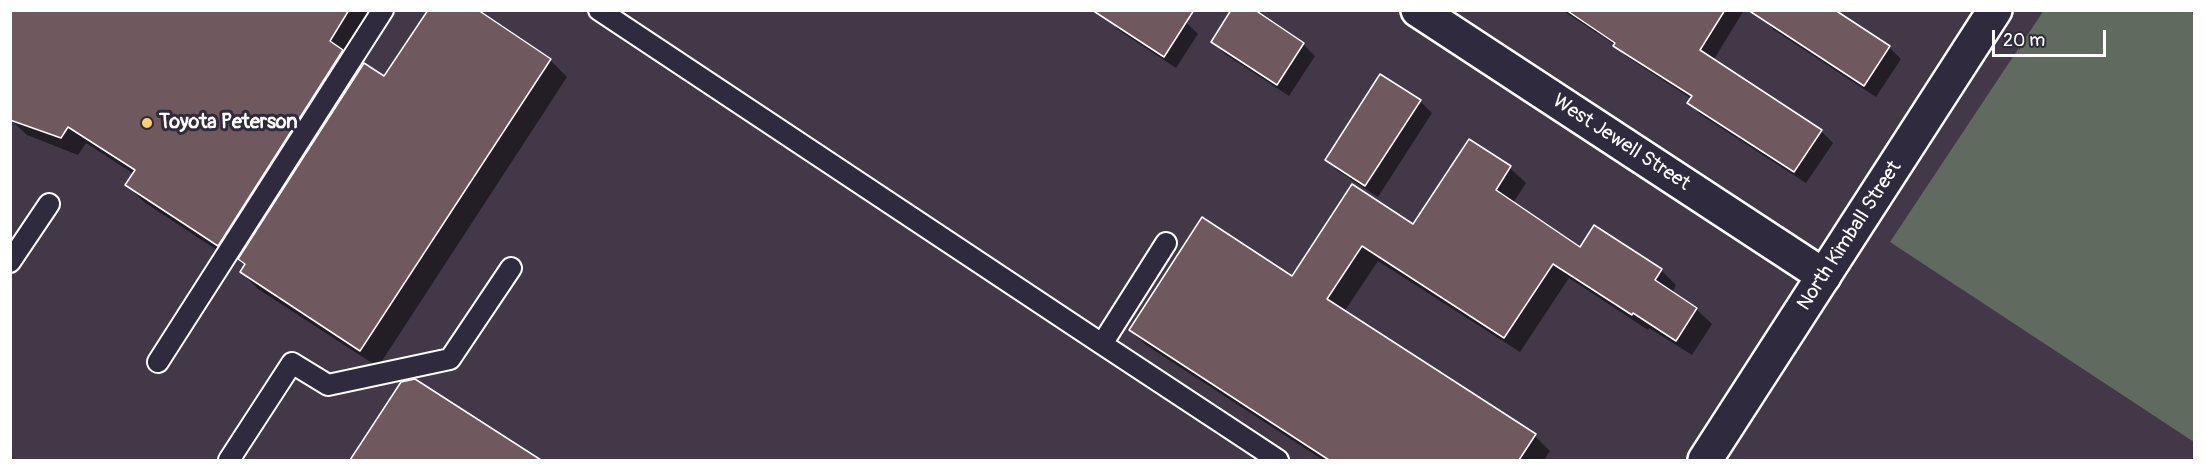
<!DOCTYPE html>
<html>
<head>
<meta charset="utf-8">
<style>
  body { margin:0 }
  #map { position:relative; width:2205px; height:471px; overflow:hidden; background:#423847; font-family:Pangolin,sans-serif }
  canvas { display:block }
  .frame { position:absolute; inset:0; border:12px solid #fff; pointer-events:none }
  .scale { position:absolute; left:1992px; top:30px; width:114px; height:27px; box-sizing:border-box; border:3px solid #fff; border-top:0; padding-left:8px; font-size:18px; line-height:21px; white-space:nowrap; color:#fff; -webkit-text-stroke:4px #2f2a3d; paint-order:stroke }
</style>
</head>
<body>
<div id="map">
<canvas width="2205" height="471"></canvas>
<div class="frame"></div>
<div class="scale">20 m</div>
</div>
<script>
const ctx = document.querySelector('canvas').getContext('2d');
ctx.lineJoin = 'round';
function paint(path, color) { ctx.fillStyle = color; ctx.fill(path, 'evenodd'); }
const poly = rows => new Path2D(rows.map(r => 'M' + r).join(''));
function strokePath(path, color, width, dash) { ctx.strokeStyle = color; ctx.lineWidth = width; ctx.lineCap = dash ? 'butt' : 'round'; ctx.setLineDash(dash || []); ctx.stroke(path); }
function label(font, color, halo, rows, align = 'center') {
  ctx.font = font + ' Pangolin,sans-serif'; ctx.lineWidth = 6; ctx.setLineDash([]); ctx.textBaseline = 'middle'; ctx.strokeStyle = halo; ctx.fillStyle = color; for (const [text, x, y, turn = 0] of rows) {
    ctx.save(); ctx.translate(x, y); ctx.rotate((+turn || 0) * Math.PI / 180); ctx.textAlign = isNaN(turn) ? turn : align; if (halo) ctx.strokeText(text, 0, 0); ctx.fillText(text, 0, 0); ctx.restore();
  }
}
paint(poly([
  [2044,10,2194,11,2194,442,1890,242]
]), '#616a5f');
paint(poly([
  [10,10,377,10,348,56,361,69,385,78,550,60,567,77,378,367,258,289,241,272,246,265,238,257,235,262,144,202,127,185,134,174,86,143,78,155,27,135,10,119],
  [1562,10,1744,10,1713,61,1821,131,1833,143,1806,183,1701,115,1689,103,1692,99,1627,57,1615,45],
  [1762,18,1889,47,1901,59,1876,97,1774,30],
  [1109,20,1186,22,1198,34,1176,68,1120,31],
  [1213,42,1303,44,1315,56,1289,96,1225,54],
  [1381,76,1420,101,1432,113,1378,197,1338,171,1327,160],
  [1469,141,1510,168,1526,183,1513,203,1581,249,1661,270,1676,285,1672,293,1696,309,1712,324,1692,355,1649,328,1648,330,1569,278,1520,352,1378,261,1344,312,1535,436,1550,451,1544,460,1323,460,1146,345,1130,330,1293,278,1353,186,1414,226],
  [402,383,526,453,534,460,352,460]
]), '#0007');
const building = poly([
  [10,10,349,10,330,41,343,50,218,246,125,185,135,170,68,127,61,138,10,120,10,10],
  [428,10,478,10,551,59,360,351,240,272,245,264,238,259,364,63,384,76,428,10],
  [1092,10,1194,10,1164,57,1092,10],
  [1231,10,1255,10,1304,43,1277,85,1211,42,1231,10],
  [1566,10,1725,10,1700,50,1822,130,1794,172,1687,103,1692,96,1613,46,1615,43,1566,10],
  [1748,10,1835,10,1890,46,1864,86,1748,10],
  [1380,74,1421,100,1365,186,1325,160,1380,74],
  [1469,139,1511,166,1496,190,1580,247,1594,225,1662,269,1655,280,1697,308,1676,341,1633,313,1632,315,1553,264,1504,338,1362,246,1327,299,1536,434,1519,460,1329,460,1129,330,1202,217,1292,276,1352,184,1413,224,1469,139],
  [415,379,541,460,350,460,401,382,415,379]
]);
paint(building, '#6f595e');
strokePath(building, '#fff', 1.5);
const lane = poly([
  [599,10,1102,344],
  [1166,243,1102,344,1278,460],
  [10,262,49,204],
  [158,362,383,10],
  [229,460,292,363,328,385,450,359,511,268]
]);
const street = poly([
  [1418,10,1824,276]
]);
const secondary = poly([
  [1705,460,1995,10]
]);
strokePath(lane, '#fff', 24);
strokePath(street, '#fff', 38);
strokePath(secondary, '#fff', 38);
strokePath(lane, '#2f2a3d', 20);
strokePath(street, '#2f2a3d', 33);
strokePath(secondary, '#2f2a3d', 33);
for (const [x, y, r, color] of [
  [147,123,6,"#ffd166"]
]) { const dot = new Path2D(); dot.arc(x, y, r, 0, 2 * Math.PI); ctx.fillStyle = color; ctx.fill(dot); strokePath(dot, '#2f2a3d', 2); }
label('bold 20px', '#fff', '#2f2a3d', [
  ["Toyota Peterson",159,123]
], 'left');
label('20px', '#fff', '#2f2a3d', [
  ["West Jewell Street",1621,143,33],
  ["North Kimball Street",1850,236,-57]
]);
</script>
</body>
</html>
